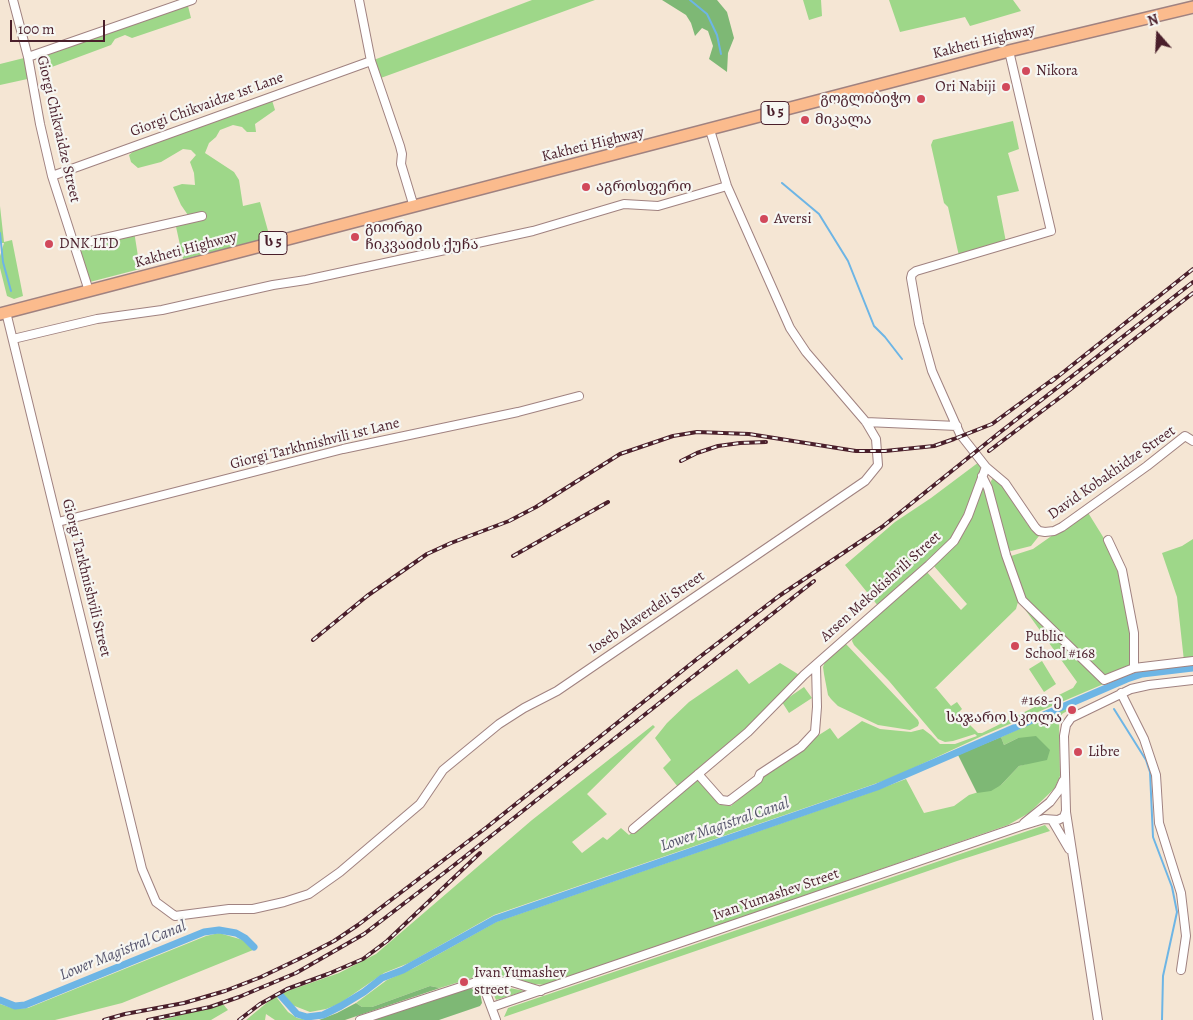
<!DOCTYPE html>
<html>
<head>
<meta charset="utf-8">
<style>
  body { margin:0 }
  #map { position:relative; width:1193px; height:1020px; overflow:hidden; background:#f5e6d4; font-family:Alegreya,serif }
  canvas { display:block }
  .north { position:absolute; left:1133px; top:10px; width:50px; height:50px; -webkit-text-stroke:4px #f6f6f2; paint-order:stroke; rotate:341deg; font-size:14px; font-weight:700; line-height:20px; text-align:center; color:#4a1f2b }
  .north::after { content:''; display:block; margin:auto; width:18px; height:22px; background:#4a1f2b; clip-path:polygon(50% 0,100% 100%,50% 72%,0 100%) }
  .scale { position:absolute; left:10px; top:20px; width:95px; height:22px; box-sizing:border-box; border:2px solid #4a1f2b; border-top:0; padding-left:6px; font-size:15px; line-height:18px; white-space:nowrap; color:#4a1f2b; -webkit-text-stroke:4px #f6f6f2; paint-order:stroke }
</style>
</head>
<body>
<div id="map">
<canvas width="1193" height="1020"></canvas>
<div class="north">N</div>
<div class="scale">100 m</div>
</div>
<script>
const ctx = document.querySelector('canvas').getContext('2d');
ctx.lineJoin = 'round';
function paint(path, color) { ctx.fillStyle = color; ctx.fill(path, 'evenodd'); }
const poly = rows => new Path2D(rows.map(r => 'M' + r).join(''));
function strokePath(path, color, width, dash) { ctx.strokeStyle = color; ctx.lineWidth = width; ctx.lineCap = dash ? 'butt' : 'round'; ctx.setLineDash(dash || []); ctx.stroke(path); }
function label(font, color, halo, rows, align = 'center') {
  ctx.font = font + ' Alegreya,"Noto Serif Georgian",serif'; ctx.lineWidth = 4.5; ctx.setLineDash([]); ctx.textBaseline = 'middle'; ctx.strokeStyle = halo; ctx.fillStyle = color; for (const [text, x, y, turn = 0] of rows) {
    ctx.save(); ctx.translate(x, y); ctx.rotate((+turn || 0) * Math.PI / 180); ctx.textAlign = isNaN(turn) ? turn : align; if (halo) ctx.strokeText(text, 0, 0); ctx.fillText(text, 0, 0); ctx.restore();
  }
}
paint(poly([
  [532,0,595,0,378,79,371,61],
  [803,0,821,0,822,16,809,20],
  [889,0,1013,0,1021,11,970,26,965,17,900,32],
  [187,2,191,18,132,38,125,35,115,39,111,45,41,71,37,59,66,44],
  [28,57,32,78,0,85,0,64],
  [271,97,275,110,255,124,256,132,247,132,242,127,233,125,220,130,216,137,209,143,205,153,234,172,239,180,243,206,260,202,270,238,183,259,175,222,190,218,181,205,173,187,182,184,195,185,194,173,190,162,196,155,191,150,183,149,161,162,138,168,131,162,129,155,143,143],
  [1013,121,1019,149,1008,153,1019,191,997,196,1006,242,959,256,948,207,944,203,931,145,933,140],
  [0,206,4,242,12,240,23,296,14,299,7,296,0,268,0,256,4,243,0,243],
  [134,231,140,269,86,283,74,245],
  [979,462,981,467,979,476,958,531,952,539,879,607,845,565,895,522,931,498],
  [993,478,1000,481,1028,525,1039,536,1031,546,1011,551,1006,549,992,491,991,481],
  [984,488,1000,549,1018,602,1016,609,934,689,936,688,951,706,957,702,962,709,958,713,978,733,982,733,1073,688,1077,682,1024,608,1106,683,984,735,892,778,494,915,409,963,384,973,339,1004,326,1009,310,1012,292,1005,284,995,277,998,288,1012,297,1018,308,1020,275,1020,266,1014,265,1020,246,1020,269,1001,282,993,339,973,376,954,532,820,653,725,655,727,587,794,607,814,572,842,582,853,603,837,607,840,621,828,629,835,697,777,722,805,731,806,759,782,762,773,803,749,809,745,811,740,830,728,838,739,862,721,880,729,911,732,923,729,931,735,940,744,955,744,977,736,975,734,953,741,945,742,938,739,889,681,854,645,852,641,853,637,926,571,961,610,967,604,933,565,958,542,965,531,980,489],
  [1087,511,1105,540,1121,579,1131,630,1132,663,1130,667,1106,678,1023,599,1009,560,1011,556,1033,549],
  [1193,539,1193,660,1184,661,1177,597,1162,553,1182,546],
  [846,644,918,720,919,723,918,726,910,730,878,725,838,706,831,699,828,695,824,674,823,667,825,662],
  [1042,661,1056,684,1044,692,1029,669],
  [780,663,801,676,754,724,678,787,663,768,671,760,655,738,667,723,689,702,737,669,749,684],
  [804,687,812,698,789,713,782,702],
  [1066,708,1067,711,1062,714,1059,720,1060,776,1055,788,1029,813,1008,825,546,985,534,984,496,975,475,977,440,988,430,986,372,1007,362,1007,356,1003,387,980,414,968,496,922,866,794,906,779,924,813,954,806,969,795,1001,785,1019,766,1026,764,1018,738,1004,745,1001,737],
  [1045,825,1050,831,957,861,504,1017,508,1008],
  [219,933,243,940,253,950,122,1003,55,1020,0,1020,0,1004,15,1009,28,1008,206,936],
  [489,984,525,991,496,1000],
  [223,1004,228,1010,211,1020,162,1020]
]), '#9ed789');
paint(poly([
  [662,0,717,0,727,12,734,38,728,53,727,72,709,59,713,46,708,31,702,28,695,36,691,23,686,15],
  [1036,736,1050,750,1047,760,1019,766,1001,785,991,791,977,793,958,755,1001,737,1004,745,1018,738],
  [430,986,440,988,345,1020,319,1020,337,1013,356,1003,362,1007,372,1007],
  [471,988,480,992,482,1003,480,1006,439,1020,373,1020]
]), '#7eb875');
strokePath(poly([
  [690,0,707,14,717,35,721,54],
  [782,183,819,214,848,261,874,326,885,337,902,359],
  [0,233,3,262,11,291],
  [1114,709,1146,760,1150,772,1153,837,1172,887,1177,912,1163,976,1162,1020]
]), '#6db5e5', 2);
strokePath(poly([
  [281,996,297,1014,307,1017,323,1015,341,1006,364,992,382,978,403,970,495,919,877,787,1127,679,1142,674,1193,668],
  [0,1000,15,1006,25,1005,204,932,219,930,236,933,245,938,254,947]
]), '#6db5e5', 7);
const minor = poly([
  [13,0,28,57,40,124,52,176,89,291],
  [359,0,371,61,400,146,402,154,401,164,414,207],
  [1009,51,1051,231,916,271,912,274,911,278,919,324,932,371,960,434,986,467,1005,483,1035,527,1039,531,1045,532,1054,531,1062,527,1147,466,1185,436,1193,441],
  [28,57,192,0],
  [52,176,371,61],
  [74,245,202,216],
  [6,312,142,869,156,902,175,916,229,909,253,909,284,902,309,894,340,872,420,804,443,770,499,724,524,708,557,691,865,481,878,465,876,439,866,422,806,352,790,328,727,186,710,130],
  [13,339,97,319,162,310,273,285,306,280,533,231,624,204,658,206,727,186],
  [866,422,957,426],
  [982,476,988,488,1006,555,1022,600,1104,680,1134,668,1193,661],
  [58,522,343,449,518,412,579,396],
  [1108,540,1122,570,1134,633,1134,668],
  [1121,693,1144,739,1156,775,1159,823,1181,893,1186,936,1181,970],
  [698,774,721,800,729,801,758,779,760,774,801,747,815,732,817,707,816,665],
  [1066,812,1098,1020],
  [1052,820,1069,849],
  [1024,823,1050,802,1059,790,1063,781],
  [633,829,748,732,804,675,929,565,954,541,968,516,986,467],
  [479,981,484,988,496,1020],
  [492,1007,1021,826,1044,819,1058,820,1064,817,1066,811,1064,736,1066,725,1071,718,1131,689,1149,685,1193,680],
  [360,1020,479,981,512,982,541,991]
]);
const highway = poly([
  [0,314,1009,51,1193,7]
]);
strokePath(minor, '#a08280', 10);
strokePath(highway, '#a08280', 14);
strokePath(minor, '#fff', 8);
strokePath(highway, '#fbbb8d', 11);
const rail = poly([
  [1051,382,1193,269],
  [989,451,1062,396,1193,293],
  [681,461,697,453,718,446,740,443,766,442],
  [513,556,608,502],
  [313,640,367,596,427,554,451,543,509,521,536,507,620,454,673,436,697,432,749,434,856,451,885,451,934,446,954,439,992,424,1056,377],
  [104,1020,125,1014,184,1003,225,991,261,977,303,957,334,941,358,925,487,827,697,659,779,596,882,527,999,433,1193,282],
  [148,1020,210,1007,239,997,296,973,364,934,453,866,814,581],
  [239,1020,260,1004,287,989,328,974,363,959,387,941,480,853]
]);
strokePath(rail, '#4a1f2b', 4);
strokePath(rail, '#f6f6f2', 2, [5.5]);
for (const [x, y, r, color] of [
  [1026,71,5,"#d1495b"],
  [1006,87,5,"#d1495b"],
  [921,99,5,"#d1495b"],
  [805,120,5,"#d1495b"],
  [586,187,5,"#d1495b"],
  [764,219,5,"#d1495b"],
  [355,237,5,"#d1495b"],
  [49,244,5,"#d1495b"],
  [1015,646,5,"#d1495b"],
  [1072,710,5,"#d1495b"],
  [1078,752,5,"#d1495b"],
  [464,982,5,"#d1495b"]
]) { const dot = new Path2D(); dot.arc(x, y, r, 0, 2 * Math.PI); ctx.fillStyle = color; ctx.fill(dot); strokePath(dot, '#f6f6f2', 2); }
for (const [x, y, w] of [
  [775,113,28],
  [273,243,28]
]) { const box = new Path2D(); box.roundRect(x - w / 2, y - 11.5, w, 23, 4); ctx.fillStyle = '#f6f6f2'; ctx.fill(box); strokePath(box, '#4a1f2b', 1); }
label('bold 14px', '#4a1f2b', null, [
  ["ს 5",775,113],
  ["ს 5",273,243]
]);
label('15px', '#4a1f2b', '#f6f6f2', [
  ["Kakheti Highway",984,42,-14],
  ["Giorgi Chikvaidze 1st Lane",207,105,-20],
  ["Giorgi Chikvaidze Street",58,129,77],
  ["Kakheti Highway",593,145,-14],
  ["Kakheti Highway",186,250,-15],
  ["Giorgi Tarkhnishvili 1st Lane",315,444,-14],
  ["David Kobakhidze Street",1112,473,-35],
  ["Giorgi Tarkhnishvili Street",86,578,76],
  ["Arsen Mekokishvili Street",881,587,-42],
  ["Ioseb Alaverdeli Street",647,613,-34],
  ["Ivan Yumashev Street",776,895,-19]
]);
label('15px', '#4a1f2b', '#f6f6f2', [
  ["Nikora",1036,71],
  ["Ori Nabiji",996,87,"right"],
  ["გოგლიბიჭო",911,99,"right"],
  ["მიკალა",815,120],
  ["აგროსფერო",596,187],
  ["Aversi",774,219],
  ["გიორგი",365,228],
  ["ჩიკვაიძის ქუჩა",365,245],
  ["DNK LTD",59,244],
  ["Public",1025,637],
  ["School #168",1025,654],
  ["#168-ე",1062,701,"right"],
  ["საჯარო სკოლა",1062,718,"right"],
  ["Libre",1088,752],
  ["Ivan Yumashev",474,973],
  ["street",474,990]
], 'left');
label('italic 16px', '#56546c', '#f6f6f2', [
  ["Lower Magistral Canal",725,825,-19],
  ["Lower Magistral Canal",123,951,-22]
]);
</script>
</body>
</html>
